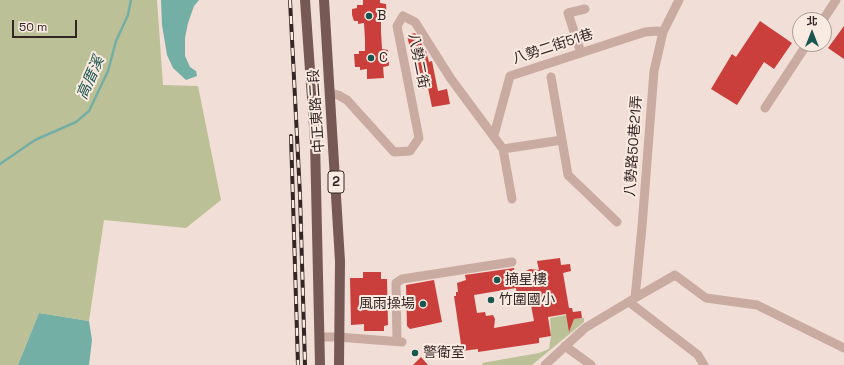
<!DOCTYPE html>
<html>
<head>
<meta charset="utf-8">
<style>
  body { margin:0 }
  #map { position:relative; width:844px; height:365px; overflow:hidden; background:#f1ded6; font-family:"Space Grotesk","Noto Sans TC",sans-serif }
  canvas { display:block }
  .north { position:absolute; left:792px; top:12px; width:40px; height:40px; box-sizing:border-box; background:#f9eae2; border:1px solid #aa9c96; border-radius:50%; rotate:0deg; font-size:11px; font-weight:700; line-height:16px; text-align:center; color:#342625 }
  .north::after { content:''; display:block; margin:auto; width:14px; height:18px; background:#19564d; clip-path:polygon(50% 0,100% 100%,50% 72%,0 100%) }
  .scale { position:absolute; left:12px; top:20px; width:65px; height:18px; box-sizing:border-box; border:2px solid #342625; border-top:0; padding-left:5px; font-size:12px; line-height:14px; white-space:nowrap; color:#342625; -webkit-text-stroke:3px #f9eae2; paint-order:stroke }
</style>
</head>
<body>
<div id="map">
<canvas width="844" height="365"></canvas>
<div class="north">北</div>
<div class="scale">50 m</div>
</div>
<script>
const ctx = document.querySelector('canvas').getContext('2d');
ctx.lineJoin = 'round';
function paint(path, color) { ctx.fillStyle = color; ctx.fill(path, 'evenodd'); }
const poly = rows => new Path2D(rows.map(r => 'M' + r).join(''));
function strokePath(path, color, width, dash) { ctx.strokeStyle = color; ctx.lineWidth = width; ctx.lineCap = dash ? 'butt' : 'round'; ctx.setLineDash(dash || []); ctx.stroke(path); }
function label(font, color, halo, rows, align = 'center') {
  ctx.font = font + ' "Space Grotesk","Noto Sans TC",sans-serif'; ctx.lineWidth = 4; ctx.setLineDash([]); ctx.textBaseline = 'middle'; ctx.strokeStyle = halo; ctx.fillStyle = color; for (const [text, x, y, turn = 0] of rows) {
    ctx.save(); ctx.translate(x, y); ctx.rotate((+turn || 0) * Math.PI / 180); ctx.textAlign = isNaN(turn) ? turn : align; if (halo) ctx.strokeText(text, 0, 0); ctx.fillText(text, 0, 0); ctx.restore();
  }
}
paint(poly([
  [0,0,157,0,163,85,198,86,221,200,186,228,104,220,89,321,39,313,18,365,0,365],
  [566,315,573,319,584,318,584,322,532,365,483,365,482,363,539,353,549,349,551,336,550,318]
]), '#bcc096');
paint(poly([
  [161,0,199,0,194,6,188,23,185,38,185,56,190,67,196,71,197,76,186,80,173,68,167,55,162,25],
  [39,313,89,321,92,340,89,365,18,365]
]), '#74afa5');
strokePath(poly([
  [0,164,35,140,76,122,89,111,108,71,116,41,128,15,131,0]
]), '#74afa5', 2.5);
paint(poly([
  [363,0,380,0,380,3,386,4,387,19,386,21,381,21,381,32,382,49,388,50,389,65,388,66,383,67,384,78,367,79,367,69,360,70,360,67,355,67,354,54,359,54,359,51,365,51,365,40,364,23,358,24,358,21,354,21,352,15,352,9,357,8,357,5,363,5],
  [760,21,792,43,774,69,764,62,737,105,711,89,732,54,736,57],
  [844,26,844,59,828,48],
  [415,33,426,51,429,62,432,61,438,91,447,89,450,104,432,107,428,88,421,89,416,62,413,62,407,35],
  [560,258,561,265,570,264,571,271,563,273,569,308,572,308,573,312,581,311,582,318,574,319,569,332,566,314,548,317,551,336,539,338,539,343,478,352,478,349,462,351,454,296,456,296,456,292,458,292,457,283,466,280,465,275,514,268,515,273,526,271,530,269,539,270,537,261],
  [516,288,518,302,530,300,534,321,494,328,495,319,493,315,486,316,485,312,477,313,474,295],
  [363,272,381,272,381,279,387,279,388,325,384,326,384,331,364,331,364,324,351,325,350,278,363,278],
  [434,280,442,322,410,329,407,326,406,285],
  [421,357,428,365,413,365]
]), '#ca3e3b');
strokePath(poly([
  [823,20,836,0],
  [581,53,568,13,585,9],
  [551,77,562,140],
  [330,93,338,95,347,100,394,152,410,151,419,138,397,26,403,16,415,22,451,79,503,149,512,199],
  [765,108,807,44],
  [494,135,510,76,645,32,657,31,663,32],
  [503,149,562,140,568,175,617,222],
  [635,298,642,227,654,71,663,32,679,0],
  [629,302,698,355,704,365],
  [320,337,338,337,402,342],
  [397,341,396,283,402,279,512,262],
  [565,346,591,365],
  [545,365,585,328,635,298,675,275,706,298,757,305,844,348]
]), '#c9aba2', 9);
strokePath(poly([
  [305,0,315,141,320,365],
  [324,0,340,261,339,365]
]), '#765955', 10);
const rail = poly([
  [290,0,300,195,305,365],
  [291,136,298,365]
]);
strokePath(rail, '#342625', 4);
strokePath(rail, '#f9eae2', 2.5, [8]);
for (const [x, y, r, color] of [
  [369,16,4,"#19564d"],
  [371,58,4,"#19564d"],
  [497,280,4,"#19564d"],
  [491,300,4,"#19564d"],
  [423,304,4,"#19564d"],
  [415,353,4,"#19564d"]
]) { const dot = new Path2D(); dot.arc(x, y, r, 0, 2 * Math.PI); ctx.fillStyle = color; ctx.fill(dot); strokePath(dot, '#f9eae2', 1.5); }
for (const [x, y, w] of [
  [336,182,16]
]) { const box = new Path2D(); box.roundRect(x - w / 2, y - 11, w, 22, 3); ctx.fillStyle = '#f9eae2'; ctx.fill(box); strokePath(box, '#342625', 1); }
label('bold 13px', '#342625', null, [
  ["2",336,182]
]);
label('14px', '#342625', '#f9eae2', [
  ["B",377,16],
  ["C",379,58],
  ["摘星樓",505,280],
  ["竹圍國小",499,300],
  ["風雨操場",415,304,"right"],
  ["警衛室",423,353]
], 'left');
label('14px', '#342625', '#f9eae2', [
  ["八勢二街51巷",553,47,-18],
  ["八勢二街",418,61,79],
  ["中正東路二段",317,111,-94],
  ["八勢路50巷21弄",634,146,-86]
]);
label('italic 15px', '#19564d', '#f9eae2', [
  ["高厝溪",91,78,-66]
]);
</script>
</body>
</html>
